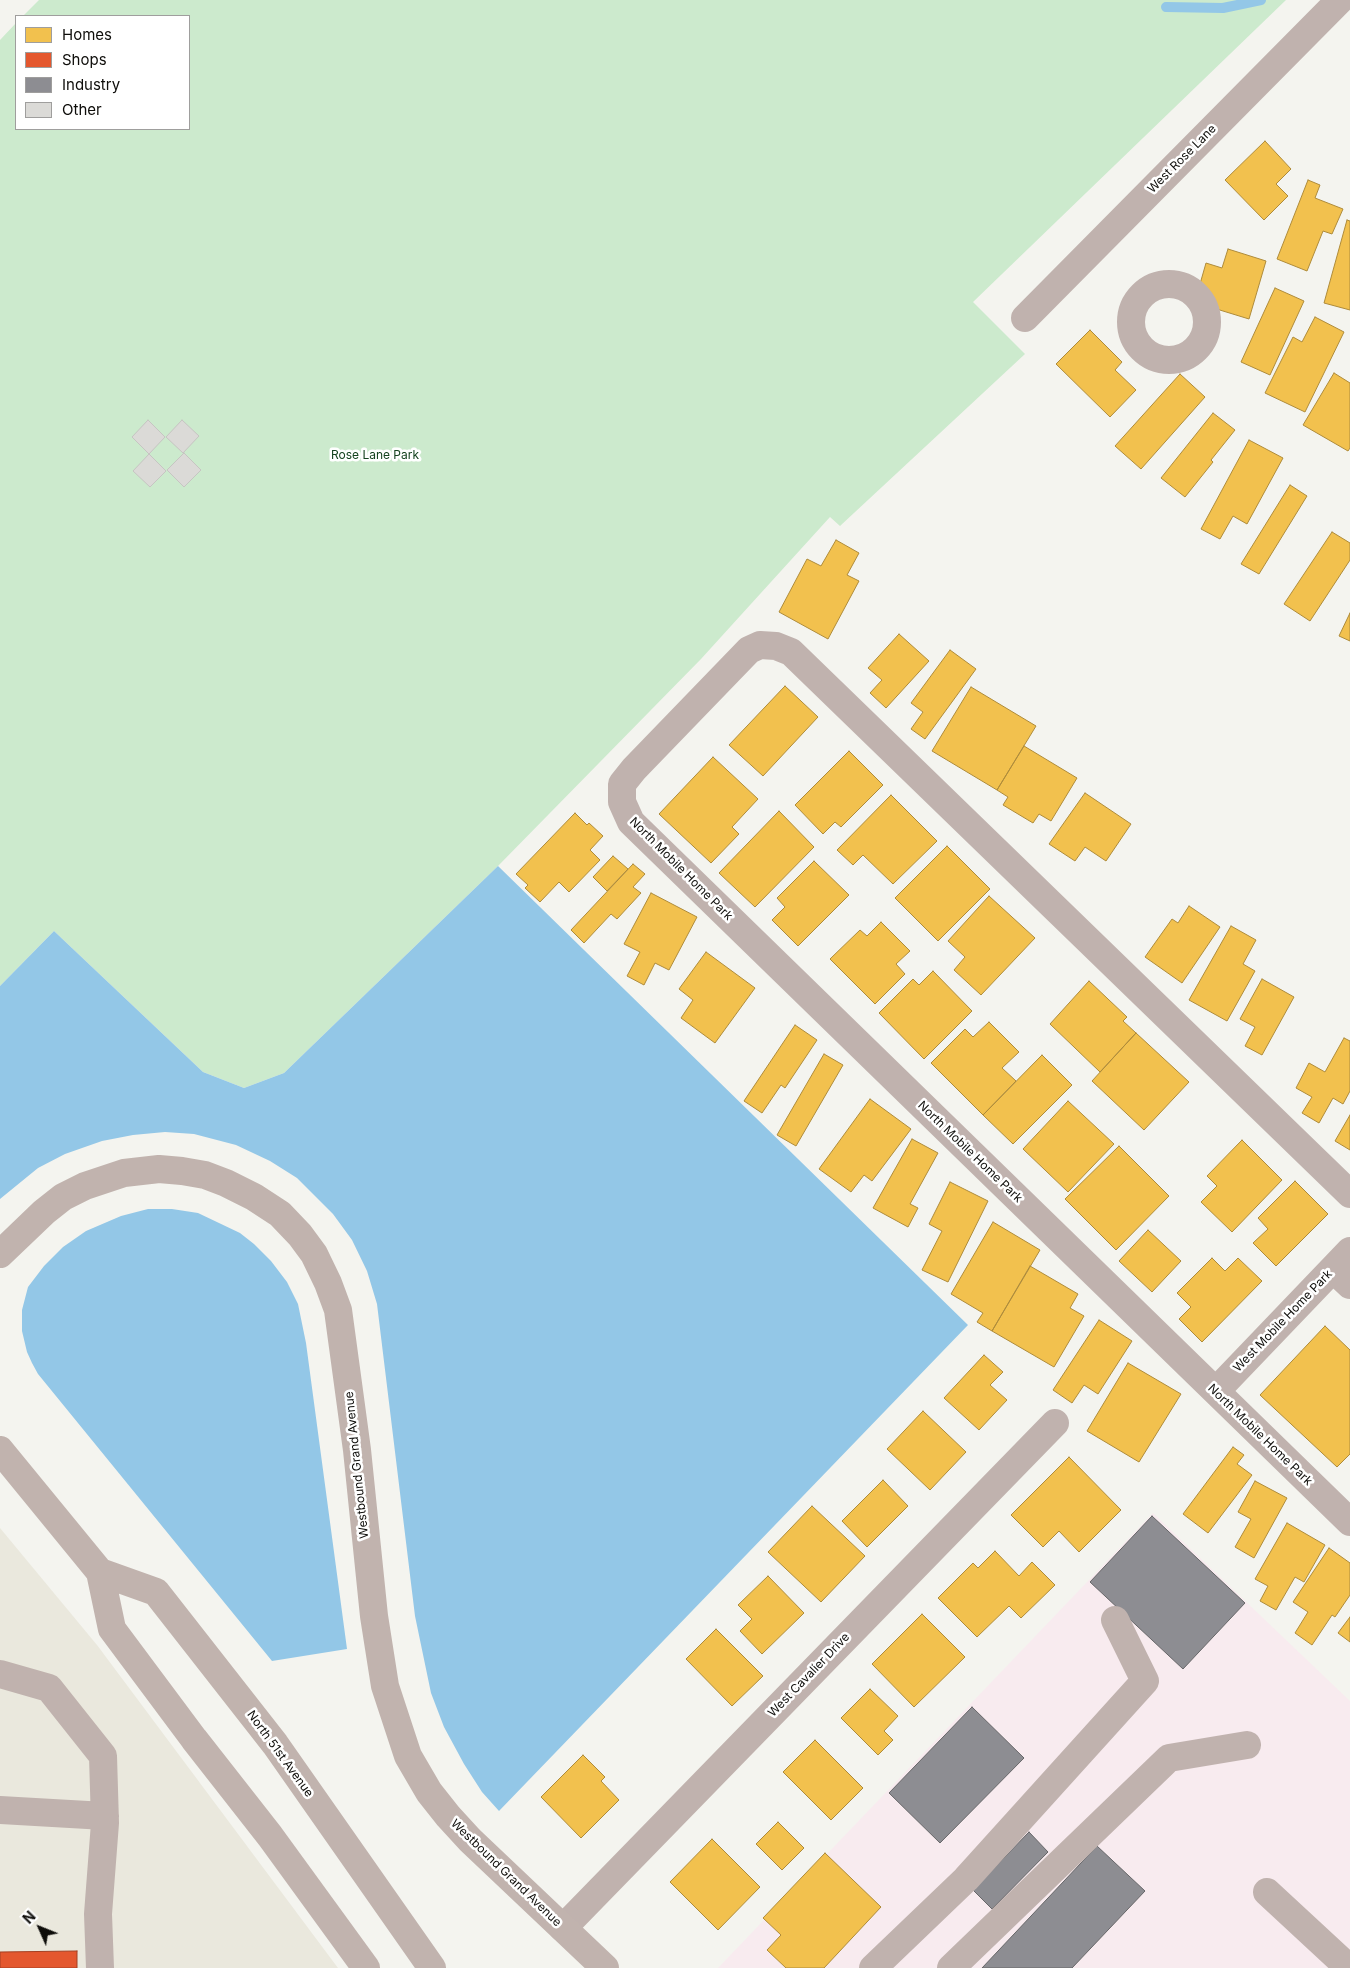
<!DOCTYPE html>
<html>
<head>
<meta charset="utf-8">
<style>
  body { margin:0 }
  #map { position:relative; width:1350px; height:1968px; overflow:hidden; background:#f4f4ef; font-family:Inter,sans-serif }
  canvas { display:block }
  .legend { position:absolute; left:15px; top:15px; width:175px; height:115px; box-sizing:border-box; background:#fff; border:1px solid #9f9e9d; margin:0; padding:6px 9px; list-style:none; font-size:15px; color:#0e0d0a }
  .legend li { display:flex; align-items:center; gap:10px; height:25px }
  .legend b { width:25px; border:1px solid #9f9e9d }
  .north { position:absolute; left:15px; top:1903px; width:50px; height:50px; -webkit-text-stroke:4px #fff; paint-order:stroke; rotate:314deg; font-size:14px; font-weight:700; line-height:20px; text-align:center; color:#0e0d0a }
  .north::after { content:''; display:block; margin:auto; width:18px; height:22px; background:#0e0d0a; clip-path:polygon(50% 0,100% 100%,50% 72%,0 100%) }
</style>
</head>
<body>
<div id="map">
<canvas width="1350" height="1968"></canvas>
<ul class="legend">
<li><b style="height:14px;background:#f2c14e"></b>Homes</li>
<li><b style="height:14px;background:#e4572e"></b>Shops</li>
<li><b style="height:14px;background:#8d8d92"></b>Industry</li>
<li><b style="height:14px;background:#dbdad7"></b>Other</li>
</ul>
<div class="north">N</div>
</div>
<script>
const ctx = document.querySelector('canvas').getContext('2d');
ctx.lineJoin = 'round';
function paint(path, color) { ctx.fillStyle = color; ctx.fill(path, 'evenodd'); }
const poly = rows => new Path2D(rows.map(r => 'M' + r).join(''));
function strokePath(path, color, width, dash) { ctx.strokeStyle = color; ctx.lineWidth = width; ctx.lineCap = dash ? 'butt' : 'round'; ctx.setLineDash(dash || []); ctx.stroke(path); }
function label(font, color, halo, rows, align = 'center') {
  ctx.font = font + ' Inter,sans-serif'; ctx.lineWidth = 5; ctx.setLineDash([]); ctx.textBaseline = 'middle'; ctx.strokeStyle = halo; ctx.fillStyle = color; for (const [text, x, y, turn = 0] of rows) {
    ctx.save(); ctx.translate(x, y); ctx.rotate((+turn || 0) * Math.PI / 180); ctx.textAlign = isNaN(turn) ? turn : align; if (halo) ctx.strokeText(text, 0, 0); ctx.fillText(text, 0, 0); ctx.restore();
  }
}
paint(poly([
  [0,1528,97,1645,338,1968,0,1968]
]), '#eae8dd');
paint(poly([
  [1153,1513,1350,1701,1350,1968,718,1968]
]), '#f8ebef');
paint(poly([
  [39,0,1286,0,973,302,1025,354,840,526,830,517,701,659,498,866,284,1073,244,1088,203,1072,54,931,0,986,0,40,16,23,16,129,189,129,189,16,23,16]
]), '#cceacd');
paint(poly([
  [498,866,968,1325,499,1811,482,1792,464,1764,444,1727,431,1693,415,1616,377,1304,367,1271,352,1240,333,1214,297,1178,270,1161,236,1145,194,1134,165,1132,133,1135,102,1141,65,1154,38,1168,0,1199,0,986,54,931,203,1072,244,1088,284,1073],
  [148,1209,172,1209,198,1213,240,1233,254,1244,271,1261,287,1282,298,1304,306,1343,347,1649,272,1661,38,1374,32,1363,27,1352,22,1331,22,1310,28,1287,44,1266,63,1247,86,1231,121,1216]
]), '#93c7e7');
const homes = poly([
  [1265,141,1291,169,1276,184,1288,196,1264,220,1225,180,1265,141],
  [1308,180,1320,185,1315,198,1343,209,1332,234,1323,231,1307,271,1277,259,1308,180],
  [1347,220,1350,221,1350,310,1324,303,1347,220],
  [1228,249,1266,261,1249,319,1210,307,1198,291,1206,263,1222,268,1228,249],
  [1275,288,1304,301,1270,375,1241,362,1275,288],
  [1315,317,1344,332,1305,412,1265,393,1293,337,1302,342,1315,317],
  [1090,330,1122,362,1115,370,1136,390,1110,417,1056,364,1090,330],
  [1334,373,1350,383,1350,448,1348,451,1303,425,1334,373],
  [1180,374,1205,397,1141,469,1115,446,1180,374],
  [1213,413,1235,430,1211,460,1213,462,1185,497,1161,478,1213,413],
  [1249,440,1283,458,1247,524,1233,516,1220,539,1201,529,1249,440],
  [1290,485,1307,496,1259,574,1241,564,1290,485],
  [1332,532,1350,543,1350,560,1310,621,1284,604,1332,532],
  [836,540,859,553,847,575,859,581,828,639,779,612,807,559,821,566,836,540],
  [1350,613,1350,641,1339,636,1350,613],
  [899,634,929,661,886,708,870,693,882,680,868,668,899,634],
  [950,650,976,669,925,739,911,729,923,712,911,703,950,650],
  [785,686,818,717,763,776,729,745,785,686],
  [971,687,1036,726,997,790,932,751,971,687],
  [1024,746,1077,778,1051,821,1039,814,1033,823,1003,805,1008,797,997,790,1024,746],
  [849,751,883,785,841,827,835,822,823,834,795,805,849,751],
  [713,757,758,799,732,827,739,834,711,863,659,814,713,757],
  [1085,793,1131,824,1106,861,1085,847,1075,861,1049,844,1085,793],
  [891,795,937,841,893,884,863,855,853,865,837,850,891,795],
  [779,811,814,847,755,907,719,873,779,811],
  [575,813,587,825,589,823,603,836,590,850,600,860,569,892,559,882,540,902,525,888,528,885,516,874,575,813],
  [947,846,990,889,938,941,895,898,947,846],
  [613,856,628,869,607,891,593,877,613,856],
  [814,861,849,895,798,946,772,920,785,907,777,898,814,861],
  [633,864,645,874,633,887,641,893,617,919,611,914,584,943,571,930,633,864],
  [651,893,697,917,669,970,655,963,644,985,627,976,640,952,624,944,651,893],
  [989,896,1035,938,981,995,954,970,965,957,948,941,989,896],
  [1189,906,1220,927,1182,983,1145,957,1172,919,1178,923,1189,906],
  [881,922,910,951,896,964,905,974,875,1004,830,959,860,930,867,936,881,922],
  [1231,926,1256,940,1243,964,1255,971,1227,1021,1189,1000,1231,926],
  [706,952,755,988,715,1043,681,1018,693,1000,679,989,706,952],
  [933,971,972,1011,924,1059,879,1013,913,979,919,985,933,971],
  [1262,979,1294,997,1262,1055,1245,1046,1255,1027,1240,1019,1262,979],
  [1089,981,1127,1017,1123,1021,1136,1033,1100,1072,1050,1024,1089,981],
  [989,1022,1019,1052,1002,1068,1016,1081,983,1115,931,1063,965,1029,973,1037,989,1022],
  [795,1025,817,1040,785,1088,781,1085,762,1113,744,1101,795,1025],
  [1136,1033,1189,1082,1144,1130,1092,1081,1136,1033],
  [1344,1038,1350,1041,1350,1091,1343,1104,1333,1098,1319,1123,1302,1113,1312,1097,1296,1088,1309,1063,1325,1072,1344,1038],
  [824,1054,843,1065,796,1146,777,1135,824,1054],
  [1042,1055,1072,1085,1013,1144,983,1115,1042,1055],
  [870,1099,911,1129,872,1181,864,1175,851,1192,819,1169,870,1099],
  [1068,1101,1114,1144,1068,1192,1023,1149,1068,1101],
  [1350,1115,1350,1150,1335,1141,1350,1115],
  [912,1139,938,1153,910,1204,918,1208,908,1227,873,1208,912,1139],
  [1242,1140,1282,1180,1232,1232,1201,1202,1217,1186,1207,1176,1242,1140],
  [1119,1146,1169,1196,1116,1250,1065,1199,1119,1146],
  [1295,1181,1328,1214,1276,1266,1253,1243,1268,1229,1258,1218,1295,1181],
  [950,1182,988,1201,948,1282,922,1270,942,1231,929,1224,950,1182],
  [993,1222,1040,1250,992,1331,977,1322,983,1313,951,1294,993,1222],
  [1148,1230,1181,1261,1152,1292,1119,1261,1148,1230],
  [1212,1258,1225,1271,1238,1258,1262,1281,1202,1342,1179,1319,1191,1307,1177,1293,1212,1258],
  [1030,1266,1078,1294,1070,1308,1084,1316,1054,1367,992,1331,1030,1266],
  [1099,1320,1132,1341,1098,1394,1084,1385,1072,1403,1053,1390,1099,1320],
  [1325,1326,1350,1350,1350,1454,1337,1467,1260,1395,1325,1326],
  [984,1355,1003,1372,990,1385,1007,1400,979,1430,944,1398,984,1355],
  [1128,1363,1181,1394,1139,1462,1087,1431,1128,1363],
  [923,1411,966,1452,930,1490,887,1449,923,1411],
  [1233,1447,1244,1455,1237,1464,1252,1475,1208,1533,1183,1514,1233,1447],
  [1069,1457,1121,1510,1079,1552,1059,1531,1043,1547,1011,1515,1069,1457],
  [883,1480,908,1506,867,1547,842,1521,883,1480],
  [1255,1481,1287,1498,1254,1558,1235,1547,1251,1519,1238,1512,1255,1481],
  [812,1506,865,1556,821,1602,768,1552,812,1506],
  [1287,1523,1325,1545,1304,1582,1295,1577,1276,1610,1260,1601,1268,1586,1255,1579,1287,1523],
  [1329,1548,1350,1563,1350,1595,1335,1617,1332,1615,1312,1645,1295,1633,1308,1612,1293,1602,1329,1548],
  [995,1551,1019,1576,1032,1562,1055,1585,1021,1618,1009,1606,977,1637,938,1598,973,1563,978,1568,995,1551],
  [768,1576,804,1613,762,1654,740,1631,752,1619,738,1605,768,1576],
  [922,1614,965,1657,914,1707,872,1664,922,1614],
  [1350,1617,1350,1642,1338,1633,1350,1617],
  [716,1629,763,1676,732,1706,686,1659,716,1629],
  [870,1689,898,1716,884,1731,893,1740,878,1755,841,1718,870,1689],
  [815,1740,863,1788,831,1820,783,1772,815,1740],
  [583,1755,605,1777,601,1781,619,1800,581,1838,541,1797,583,1755],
  [778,1822,804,1848,782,1870,756,1844,778,1822],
  [712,1839,760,1887,718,1930,670,1882,712,1839],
  [825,1853,881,1907,824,1968,786,1968,767,1950,781,1935,763,1918,825,1853]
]);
paint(homes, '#f2c14e');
strokePath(homes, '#ae8b3a', 1);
const shops = poly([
  [77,1951,77,1968,0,1968,0,1952,77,1951]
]);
paint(shops, '#e4572e');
strokePath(shops, '#a44123', 1);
const industry = poly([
  [1152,1516,1245,1603,1183,1669,1090,1582,1152,1516],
  [972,1707,1024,1758,940,1843,889,1793,972,1707],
  [1029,1832,1048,1852,992,1909,973,1890,1029,1832],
  [1097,1846,1145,1891,1072,1968,982,1968,1097,1846]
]);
paint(industry, '#8d8d92');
strokePath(industry, '#676769', 1);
strokePath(poly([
  [1166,7,1223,8,1261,0]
]), '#93c7e7', 10);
const building = poly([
  [148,420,165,437,149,454,132,437,148,420],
  [182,420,199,436,183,453,166,437,182,420],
  [184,453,201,470,184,487,167,470,184,453],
  [149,454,166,471,150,487,133,471,149,454]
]);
paint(building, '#dbdad7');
strokePath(building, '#c6c5c2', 1);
strokePath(poly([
  '1131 322a38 38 0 1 1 76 0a38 38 0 1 1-76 0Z',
  [1025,318,1340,0],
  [1350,1194,791,652,776,646,760,645,749,650,634,769,622,784,622,802,631,822,1350,1522],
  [1333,1269,1350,1285],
  [1216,1391,1350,1251],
  [0,1674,49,1688,103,1756,105,1823,98,1914,100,1968],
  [0,1810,105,1816],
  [1267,1892,1349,1968],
  [563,1928,1055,1423],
  [873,1968,966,1879,1145,1681,1115,1620],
  [951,1968,1169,1758,1247,1745]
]), '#c0b2ae', 28);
strokePath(poly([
  [0,1254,44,1212,63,1197,85,1186,124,1173,159,1169,182,1171,205,1175,226,1183,254,1197,280,1214,300,1235,314,1254,328,1283,338,1310,357,1450,374,1616,385,1686,408,1756,429,1792,448,1816,470,1840,605,1968],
  [0,1450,100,1572,112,1629,194,1739,270,1836,366,1968],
  [100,1572,156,1592,275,1744,432,1968]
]), '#c1b3ae', 28);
label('12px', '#0e0d0a', '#fff', [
  ["West Rose Lane",1182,159,-45],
  ["North Mobile Home Park",681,869,45],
  ["North Mobile Home Park",970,1152,44],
  ["West Mobile Home Park",1283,1321,-46],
  ["North Mobile Home Park",1260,1435,44],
  ["Westbound Grand Avenue",357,1465,-96],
  ["West Cavalier Drive",809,1675,-46],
  ["North 51st Avenue",280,1754,54],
  ["Westbound Grand Avenue",506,1873,44]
]);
label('12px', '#14421e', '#fff', [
  ["Rose Lane Park",375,455]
]);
</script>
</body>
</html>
